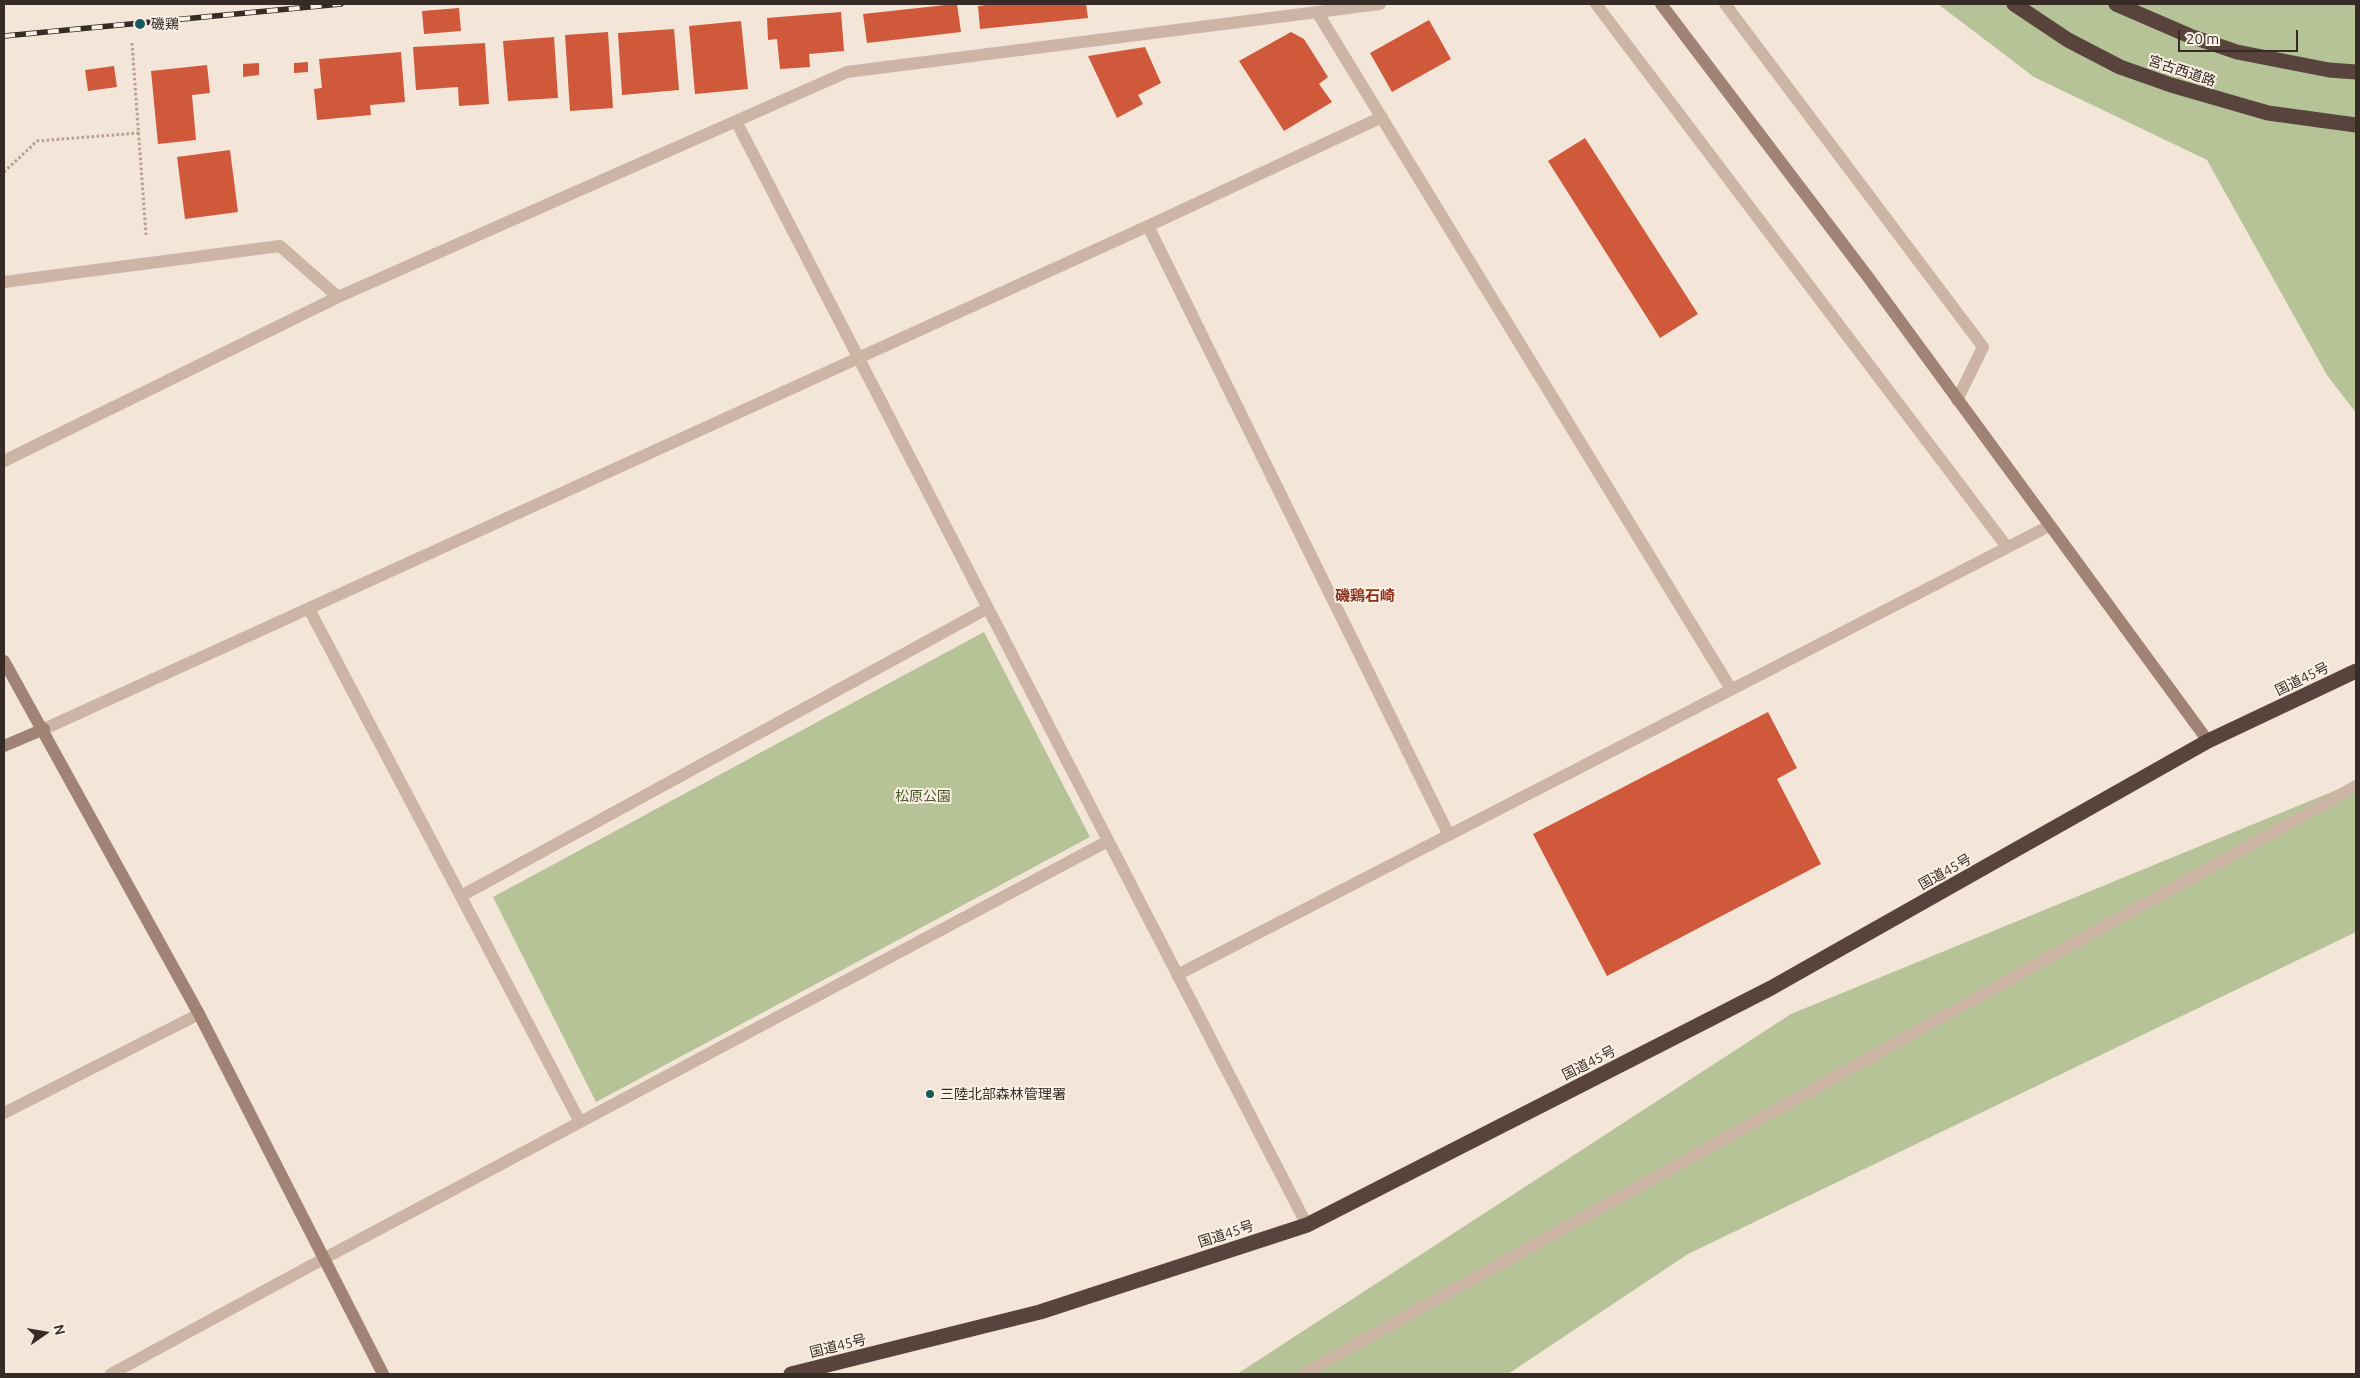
<!DOCTYPE html>
<html>
<head>
<meta charset="utf-8">
<style>
  body { margin:0 }
  #map { position:relative; width:2360px; height:1378px; overflow:hidden; background:#f3e6d8; font-family:Ubuntu,sans-serif }
  canvas { display:block }
  .frame { position:absolute; inset:0; border:5px solid #372b26; pointer-events:none }
  .north { position:absolute; left:20px; top:1308px; width:50px; height:50px; -webkit-text-stroke:4px #fbf0e5; paint-order:stroke; rotate:77deg; font-size:14px; font-weight:700; line-height:20px; text-align:center; color:#372b26 }
  .north::after { content:''; display:block; margin:auto; width:18px; height:22px; background:#372b26; clip-path:polygon(50% 0,100% 100%,50% 72%,0 100%) }
  .scale { position:absolute; left:2178px; top:30px; width:120px; height:22px; box-sizing:border-box; border:2px solid #372b26; border-top:0; padding-left:6px; font-size:15px; line-height:18px; white-space:nowrap; color:#372b26; -webkit-text-stroke:4px #fbf0e5; paint-order:stroke }
</style>
</head>
<body>
<div id="map">
<canvas width="2360" height="1378"></canvas>
<div class="frame"></div>
<div class="north">N</div>
<div class="scale">20 m</div>
</div>
<script>
const ctx = document.querySelector('canvas').getContext('2d');
ctx.lineJoin = 'round';
function paint(path, color) { ctx.fillStyle = color; ctx.fill(path, 'evenodd'); }
const poly = rows => new Path2D(rows.map(r => 'M' + r).join(''));
function strokePath(path, color, width, dash) { ctx.strokeStyle = color; ctx.lineWidth = width; ctx.lineCap = dash ? 'butt' : 'round'; ctx.setLineDash(dash || []); ctx.stroke(path); }
function label(font, color, halo, rows, align = 'center') {
  ctx.font = font + ' Ubuntu,"Noto Sans JP",sans-serif'; ctx.lineWidth = 4; ctx.setLineDash([]); ctx.textBaseline = 'middle'; ctx.strokeStyle = halo; ctx.fillStyle = color; for (const [text, x, y, turn = 0] of rows) {
    ctx.save(); ctx.translate(x, y); ctx.rotate((+turn || 0) * Math.PI / 180); ctx.textAlign = isNaN(turn) ? turn : align; if (halo) ctx.strokeText(text, 0, 0); ctx.fillText(text, 0, 0); ctx.restore();
  }
}
paint(poly([
  [1938,4,2356,4,2356,413,2327,375,2207,160,2034,77],
  [984,632,1090,837,596,1102,493,897],
  [2356,782,2356,932,1688,1254,1508,1374,1237,1374,1791,1014]
]), '#b6c397');
paint(poly([
  [955,4,957,4,961,32,867,43,863,14],
  [995,4,1086,4,1088,18,980,29,978,6],
  [459,8,461,31,424,34,422,11],
  [841,12,844,51,809,54,810,67,780,69,777,39,768,40,767,18],
  [1429,20,1451,59,1392,92,1370,53],
  [741,21,748,89,695,94,689,26],
  [674,29,679,90,622,95,618,33],
  [608,32,613,108,570,111,565,35],
  [1291,32,1304,39,1328,77,1319,84,1332,102,1284,131,1239,61],
  [554,37,558,98,508,101,503,41],
  [485,43,489,104,459,106,458,87,416,90,413,47],
  [1145,47,1161,83,1138,95,1143,104,1117,118,1088,56],
  [401,52,405,102,370,105,371,115,317,120,314,89,322,88,319,59],
  [308,62,308,72,294,73,294,63],
  [259,63,259,75,243,77,243,64],
  [207,65,210,93,192,95,196,140,158,144,151,71],
  [114,66,117,87,88,91,85,70],
  [1585,138,1698,314,1660,338,1548,161],
  [230,150,238,212,185,219,177,157],
  [1768,712,1797,768,1777,779,1821,864,1607,976,1533,834]
]), '#cf593a');
strokePath(poly([
  [132,43,146,235],
  [4,172,37,141,139,133]
]), '#b89e8e', 3, [2.5, 2.5]);
strokePath(poly([
  [4,282,280,246,338,297]
]), '#ccb5a4', 12);
strokePath(poly([
  [1596,4,2007,547],
  [1725,4,1983,347,1957,400],
  [1317,12,1731,689],
  [736,121,1307,1225],
  [1148,226,1449,835],
  [4,461,338,297,847,72,1380,4],
  [309,609,580,1122],
  [44,729,1148,226,1382,117],
  [461,896,988,608],
  [1177,975,2049,526],
  [4,1113,199,1014],
  [111,1374,325,1258,1108,841],
  [1303,1374,2356,786]
]), '#ccb5a4', 12);
strokePath(poly([
  [1661,4,1868,277,2208,741],
  [4,661,199,1014,383,1374],
  [4,746,44,729]
]), '#a08375', 12);
strokePath(poly([
  [2014,4,2068,40,2120,67,2171,85,2268,113,2356,125],
  [2116,4,2190,36,2237,52,2329,70,2356,72],
  [791,1374,1040,1312,1307,1225,1771,988,2208,741,2356,671]
]), '#58443c', 15);
const rail = poly([
  [4,36,341,4]
]);
strokePath(rail, '#372b26', 5.5);
strokePath(rail, '#fbf0e5', 4, [11]);
for (const [x, y, r, color] of [
  [140,24,6,"#18595b"],
  [930,1094,5,"#18595b"]
]) { const dot = new Path2D(); dot.arc(x, y, r, 0, 2 * Math.PI); ctx.fillStyle = color; ctx.fill(dot); strokePath(dot, '#fbf0e5', 2); }
label('14px', '#372b26', '#fbf0e5', [
  ["磯鶏",151,24],
  ["三陸北部森林管理署",940,1094]
], 'left');
label('14px', '#372b26', '#fbf0e5', [
  ["宮古西道路",2182,71,18],
  ["国道45号",2302,679,-26],
  ["国道45号",1945,872,-29],
  ["国道45号",1589,1063,-27],
  ["国道45号",1226,1234,-18],
  ["国道45号",838,1346,-14]
]);
label('14px', '#475728', '#fbf0e5', [
  ["松原公園",923,796]
]);
label('bold 15px', '#8c3019', '#fbf0e5', [
  ["磯鶏石崎",1365,596]
]);
</script>
</body>
</html>
